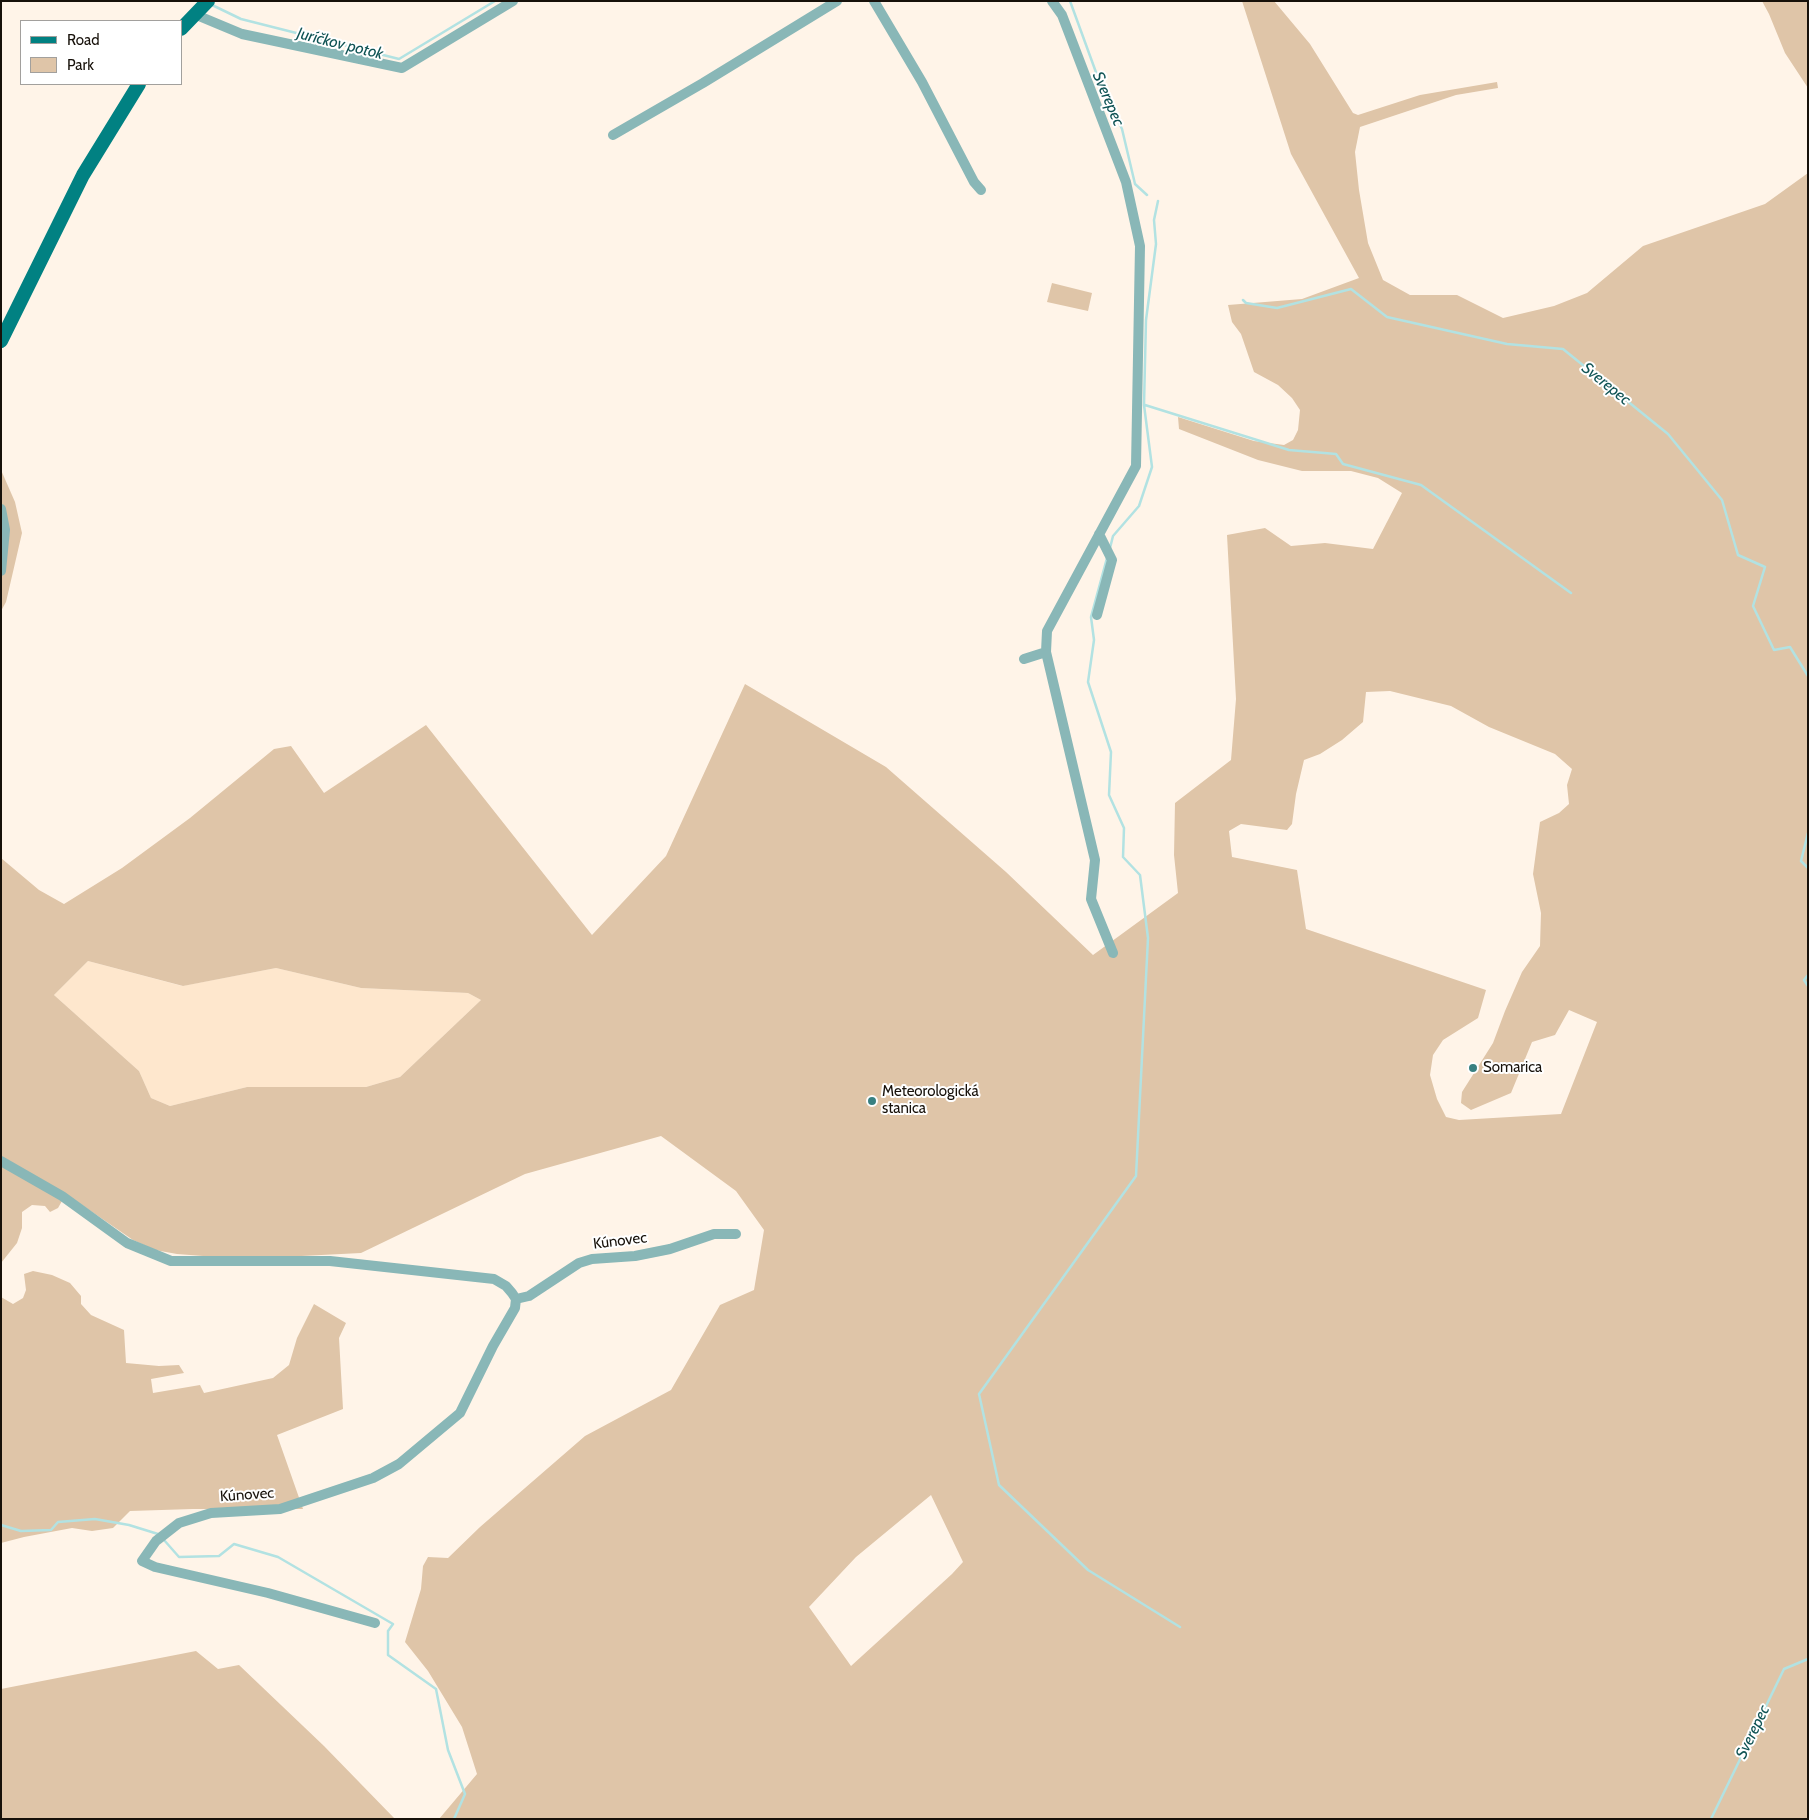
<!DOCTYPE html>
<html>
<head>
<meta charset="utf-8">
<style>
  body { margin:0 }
  #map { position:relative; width:1809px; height:1820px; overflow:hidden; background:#fff4e8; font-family:Cabin,sans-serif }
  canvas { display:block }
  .frame { position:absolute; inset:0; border:2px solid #17110a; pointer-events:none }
  .legend { position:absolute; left:20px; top:20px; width:162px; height:65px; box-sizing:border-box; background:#fff; border:1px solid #a2a09d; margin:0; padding:6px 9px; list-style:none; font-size:15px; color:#17110a }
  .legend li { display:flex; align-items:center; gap:10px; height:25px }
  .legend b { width:25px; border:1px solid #a2a09d }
</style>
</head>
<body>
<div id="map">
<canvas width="1809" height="1820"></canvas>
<div class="frame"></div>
<ul class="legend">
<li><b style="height:6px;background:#018182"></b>Road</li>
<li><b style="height:14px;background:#dfc5a8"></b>Park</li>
</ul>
</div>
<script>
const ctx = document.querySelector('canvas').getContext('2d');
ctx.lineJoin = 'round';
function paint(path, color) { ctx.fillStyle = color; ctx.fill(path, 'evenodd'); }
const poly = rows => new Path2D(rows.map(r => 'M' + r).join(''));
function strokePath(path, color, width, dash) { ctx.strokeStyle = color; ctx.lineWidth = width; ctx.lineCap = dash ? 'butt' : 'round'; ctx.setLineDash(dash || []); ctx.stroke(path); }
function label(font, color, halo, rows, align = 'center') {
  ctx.font = font + ' Cabin,sans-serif'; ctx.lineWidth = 4; ctx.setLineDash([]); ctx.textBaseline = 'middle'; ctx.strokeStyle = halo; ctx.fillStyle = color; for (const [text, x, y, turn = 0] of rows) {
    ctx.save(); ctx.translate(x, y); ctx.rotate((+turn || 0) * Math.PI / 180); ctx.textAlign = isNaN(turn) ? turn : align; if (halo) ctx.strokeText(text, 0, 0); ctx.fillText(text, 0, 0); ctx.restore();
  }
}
paint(poly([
  [88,961,182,986,276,968,361,988,468,993,481,1000,400,1077,366,1087,247,1087,170,1106,151,1098,139,1071,54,995]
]), '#fee7cd');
paint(poly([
  [1242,1,1274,1,1310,44,1353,113,1358,115,1420,95,1497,82,1498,88,1456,95,1360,127,1355,152,1359,190,1368,243,1383,280,1410,295,1457,295,1503,318,1554,306,1587,293,1643,246,1765,204,1808,173,1808,1819,439,1819,477,1774,462,1727,428,1671,405,1642,421,1589,423,1566,428,1557,448,1558,480,1527,585,1436,671,1390,720,1305,754,1290,764,1230,736,1191,661,1136,525,1174,361,1253,242,1259,177,1254,155,1250,133,1240,66,1194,58,1208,50,1212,45,1206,32,1205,22,1212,22,1228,17,1243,1,1263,1,858,39,890,64,904,122,868,190,818,274,749,291,746,324,793,426,725,592,935,666,856,745,684,886,767,1006,872,1093,955,1178,893,1174,855,1175,803,1231,760,1236,699,1227,535,1265,528,1291,546,1325,543,1373,549,1402,493,1378,478,1351,471,1302,471,1258,460,1179,429,1178,417,1254,441,1284,445,1293,440,1298,430,1300,410,1292,398,1278,385,1254,372,1241,334,1232,322,1228,305,1302,299,1359,278,1291,154],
  [1390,691,1451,706,1489,727,1555,754,1572,769,1567,785,1569,804,1559,813,1540,822,1533,874,1541,913,1540,946,1522,972,1505,1011,1493,1043,1462,1092,1461,1103,1471,1110,1511,1093,1532,1042,1555,1035,1569,1010,1597,1022,1561,1114,1459,1120,1446,1117,1437,1099,1430,1075,1433,1055,1443,1040,1478,1018,1486,990,1306,929,1297,870,1232,857,1229,831,1241,824,1287,830,1292,824,1296,794,1304,760,1320,754,1342,740,1363,722,1366,692],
  [88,961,183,986,276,968,361,988,468,993,481,1000,400,1077,366,1087,247,1087,170,1106,151,1098,139,1071,54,995],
  [931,1495,963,1562,952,1574,851,1666,809,1607,856,1557],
  [1762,1,1808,1,1808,88,1785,53,1769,14],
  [1052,283,1092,293,1088,311,1047,302],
  [1,470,15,502,22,533,6,602,1,611],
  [33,1271,52,1275,70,1283,81,1296,81,1304,91,1315,124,1330,126,1363,159,1366,179,1365,184,1373,151,1379,153,1393,200,1385,204,1393,273,1378,289,1365,297,1338,314,1304,346,1323,339,1338,343,1409,277,1435,303,1509,193,1509,130,1511,113,1528,92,1531,72,1528,24,1537,1,1543,1,1297,13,1304,23,1298,26,1290,24,1274],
  [196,1651,218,1669,239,1665,324,1746,395,1819,1,1819,1,1689]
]), '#dfc5a8');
strokePath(poly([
  [1070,1,1101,86,1122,129,1135,184,1147,195],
  [210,4,241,19,399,59,495,1],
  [1243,300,1246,303,1277,308,1351,289,1387,317,1507,344,1563,349,1668,434,1722,500,1738,555,1765,567,1753,606,1774,650,1790,647,1808,676],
  [1145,405,1289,450,1336,454,1343,464,1421,485,1571,593],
  [1110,548,1113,536,1139,506,1152,467,1144,405,1146,320,1156,244,1154,220,1158,201],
  [1107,558,1091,617,1094,640,1088,682,1111,752,1109,795,1124,828,1123,857,1140,875,1148,938,1136,1176,979,1394,999,1485,1088,1570,1180,1627],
  [1808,833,1801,861,1808,868],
  [1808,975,1804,980,1808,986],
  [1,1525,21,1531,51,1530,58,1522,95,1519,129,1525,158,1534],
  [164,1540,179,1557,219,1556,234,1544,278,1557,393,1624,388,1631,388,1655,436,1689,448,1750,465,1794,454,1819],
  [1711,1819,1784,1669,1808,1659]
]), '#b2e2e2', 2.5);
strokePath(poly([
  [874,1,922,82,974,182,981,190],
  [1052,1,1062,15,1126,182,1140,246,1136,466,1047,631,1046,652,1095,860,1091,899,1113,953],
  [194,14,242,34,402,68,513,1],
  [613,135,703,83,837,1],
  [1,509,5,530,1,571],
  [1097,615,1112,560,1099,534],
  [1024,659,1046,652],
  [1,1161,62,1196,127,1243,171,1261,330,1261,494,1279,506,1286,512,1293,516,1299,515,1308,493,1346,460,1413,399,1464,373,1478,280,1509,211,1513,179,1523,156,1541,142,1561,155,1567,268,1593,375,1623],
  [516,1299,529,1296,579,1263,592,1259,635,1256,670,1249,714,1234,736,1234]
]), '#89b7b7', 10);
strokePath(poly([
  [181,29,208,1],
  [1,341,83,175,139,84]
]), '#018182', 14);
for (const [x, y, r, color] of [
  [1473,1068,5,"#388081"],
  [872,1101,5,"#388081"]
]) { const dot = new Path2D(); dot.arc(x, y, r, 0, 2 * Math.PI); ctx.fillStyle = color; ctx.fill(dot); strokePath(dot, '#fff', 2); }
label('15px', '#17110a', '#fff', [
  ["Somarica",1483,1068],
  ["Meteorologická",882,1092],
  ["stanica",882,1109]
], 'left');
label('15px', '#17110a', '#fff', [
  ["Kúnovec",620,1241,-7],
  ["Kúnovec",247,1495,-4]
]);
label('italic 16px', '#0f5354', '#fff', [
  ["Juríčkov potok",340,44,14],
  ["Sverepec",1108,99,67],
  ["Sverepec",1606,384,39],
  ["Sverepec",1753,1732,-64]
]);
</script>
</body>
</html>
